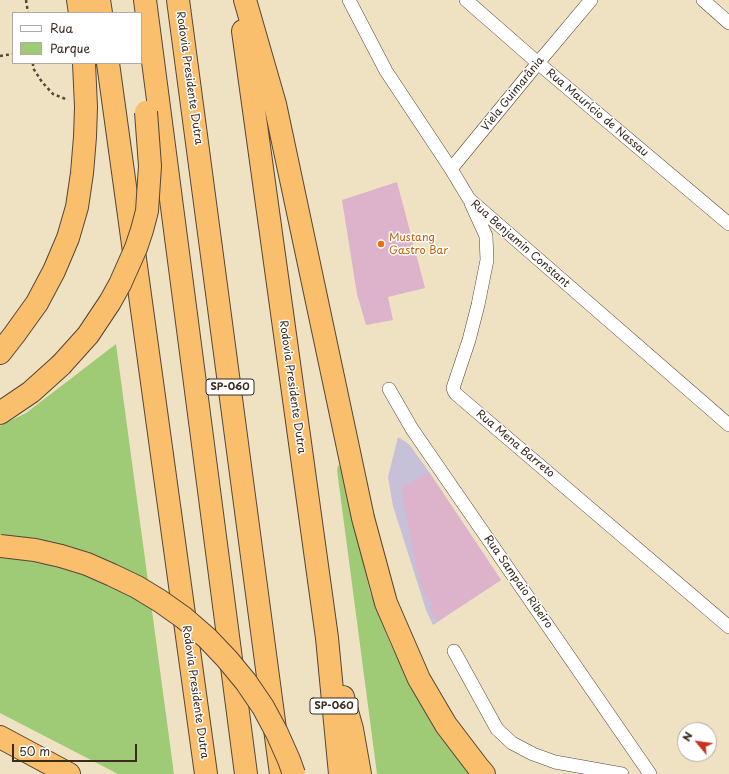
<!DOCTYPE html>
<html>
<head>
<meta charset="utf-8">
<style>
  body { margin:0 }
  #map { position:relative; width:729px; height:774px; overflow:hidden; background:#efe2c3; font-family:"Playpen Sans",sans-serif }
  canvas { display:block }
  .legend { position:absolute; left:12px; top:12px; width:130px; height:52px; box-sizing:border-box; background:#fff; border:1px solid #b1aaa5; margin:0; padding:5px 7px; list-style:none; font-size:12px; color:#3b2a1e }
  .legend li { display:flex; align-items:center; gap:8px; height:20px }
  .legend b { width:20px; border:1px solid #b1aaa5 }
  .north { position:absolute; left:677px; top:722px; width:40px; height:40px; box-sizing:border-box; background:#fff; border:1px solid #b1aaa5; border-radius:50%; rotate:299deg; font-size:11px; font-weight:700; line-height:16px; text-align:center; color:#3b2a1e }
  .north::after { content:''; display:block; margin:auto; width:14px; height:18px; background:#c8321e; clip-path:polygon(50% 0,100% 100%,50% 72%,0 100%) }
  .scale { position:absolute; left:12px; top:744px; width:125px; height:18px; box-sizing:border-box; border:2px solid #3b2a1e; border-top:0; padding-left:5px; font-size:12px; line-height:14px; white-space:nowrap; color:#3b2a1e; -webkit-text-stroke:3px #fff; paint-order:stroke }
</style>
</head>
<body>
<div id="map">
<canvas width="729" height="774"></canvas>
<ul class="legend">
<li><b style="height:5px;background:#fff"></b>Rua</li>
<li><b style="height:11px;background:#9fca76"></b>Parque</li>
</ul>
<div class="north">N</div>
<div class="scale">50 m</div>
</div>
<script>
const ctx = document.querySelector('canvas').getContext('2d');
ctx.lineJoin = 'round';
function paint(path, color) { ctx.fillStyle = color; ctx.fill(path, 'evenodd'); }
const poly = rows => new Path2D(rows.map(r => 'M' + r).join(''));
function strokePath(path, color, width, dash) { ctx.strokeStyle = color; ctx.lineWidth = width; ctx.lineCap = dash ? 'butt' : 'round'; ctx.setLineDash(dash || []); ctx.stroke(path); }
function label(font, color, halo, rows, align = 'center') {
  ctx.font = font + ' "Playpen Sans",sans-serif'; ctx.lineWidth = 3; ctx.setLineDash([]); ctx.textBaseline = 'middle'; ctx.strokeStyle = halo; ctx.fillStyle = color; for (const [text, x, y, turn = 0] of rows) {
    ctx.save(); ctx.translate(x, y); ctx.rotate((+turn || 0) * Math.PI / 180); ctx.textAlign = isNaN(turn) ? turn : align; if (halo) ctx.strokeText(text, 0, 0); ctx.fillText(text, 0, 0); ctx.restore();
  }
}
paint(poly([
  [398,437,409,444,429,472,501,580,433,625,426,610,393,506,388,477]
]), '#c6c0d9');
paint(poly([
  [116,344,174,774,118,774,0,713,0,426,26,413],
  [338,465,342,469,370,592,390,643,409,682,431,719,450,749,471,774,377,774,337,470]
]), '#9fca76');
paint(poly([
  [397,182,425,288,388,297,393,320,366,325,357,294,342,200],
  [429,472,501,580,438,621,429,608,433,605,425,594,419,579,416,566,403,499,402,488]
]), '#ddb2cb');
const street = poly([
  [349,0,386,71,451,169,469,199,729,425],
  [466,0,538,63,729,224],
  [703,0,729,23],
  [451,169,538,63,591,0],
  [471,203,486,236,487,260,478,305,469,340,453,388,454,391,456,394,729,627],
  [389,389,412,429,650,774],
  [454,651,497,729,512,743,533,754,555,762,622,774]
]);
const highway = poly([
  [78,0,80,13],
  [99,0,101,13],
  [145,0,246,774],
  [178,0,281,774],
  [245,0,275,104,363,518,386,603,419,679,446,725,478,767,484,774],
  [243,31,327,638,340,774],
  [108,63,206,774],
  [0,353,14,335,37,303,54,271,68,238,77,207,82,173,85,137,86,107,84,63],
  [0,413,31,392,61,365],
  [343,697,352,729,360,774],
  [0,737,69,774]
]);
strokePath(street, '#564637', 14);
strokePath(highway, '#564637', 24);
strokePath(poly([
  [26,0,28,13],
  [0,56,13,54],
  [33,63,33,68,42,82,53,94,68,100]
]), '#564637', 2.5, [3, 3]);
strokePath(street, '#fff', 13);
strokePath(highway, '#f9bf6d', 22);
const highwayBridge = poly([
  [61,365,88,335,110,302,120,284,136,248,142,230,147,211,150,166,146,112],
  [0,546,35,550,61,556,87,564,112,575,137,587,160,601,184,618,207,638,227,659,246,682,263,707,277,733,289,760,294,774]
]);
strokePath(highwayBridge, '#564637', 24, []);
strokePath(highwayBridge, '#f9bf6d', 22);
for (const [x, y, r, color] of [
  [381,244,4,"#e8710a"]
]) { const dot = new Path2D(); dot.arc(x, y, r, 0, 2 * Math.PI); ctx.fillStyle = color; ctx.fill(dot); strokePath(dot, '#fff', 1.5); }
for (const [x, y, w] of [
  [230,387,48],
  [334,706,48]
]) { const box = new Path2D(); box.roundRect(x - w / 2, y - 8, w, 16, 3); ctx.fillStyle = '#fff'; ctx.fill(box); strokePath(box, '#3b2a1e', 1); }
label('bold 10px', '#3b2a1e', null, [
  ["SP-060",230,387],
  ["SP-060",334,706]
]);
label('11px', '#3b2a1e', '#fff', [
  ["Rodovia Presidente Dutra",189,78,82],
  ["Viela Guimarânia",513,94,-51],
  ["Rua Maurício de Nassau",597,113,40],
  ["Rua Benjamin Constant",520,244,41],
  ["Rodovia Presidente Dutra",292,387,82],
  ["Rua Mena Barreto",515,444,40],
  ["Rua Sampaio Ribeiro",518,582,55],
  ["Rodovia Presidente Dutra",195,692,82]
]);
label('11px', '#c56008', '#fff', [
  ["Mustang",389,238],
  ["Gastro Bar",389,251]
], 'left');
</script>
</body>
</html>
